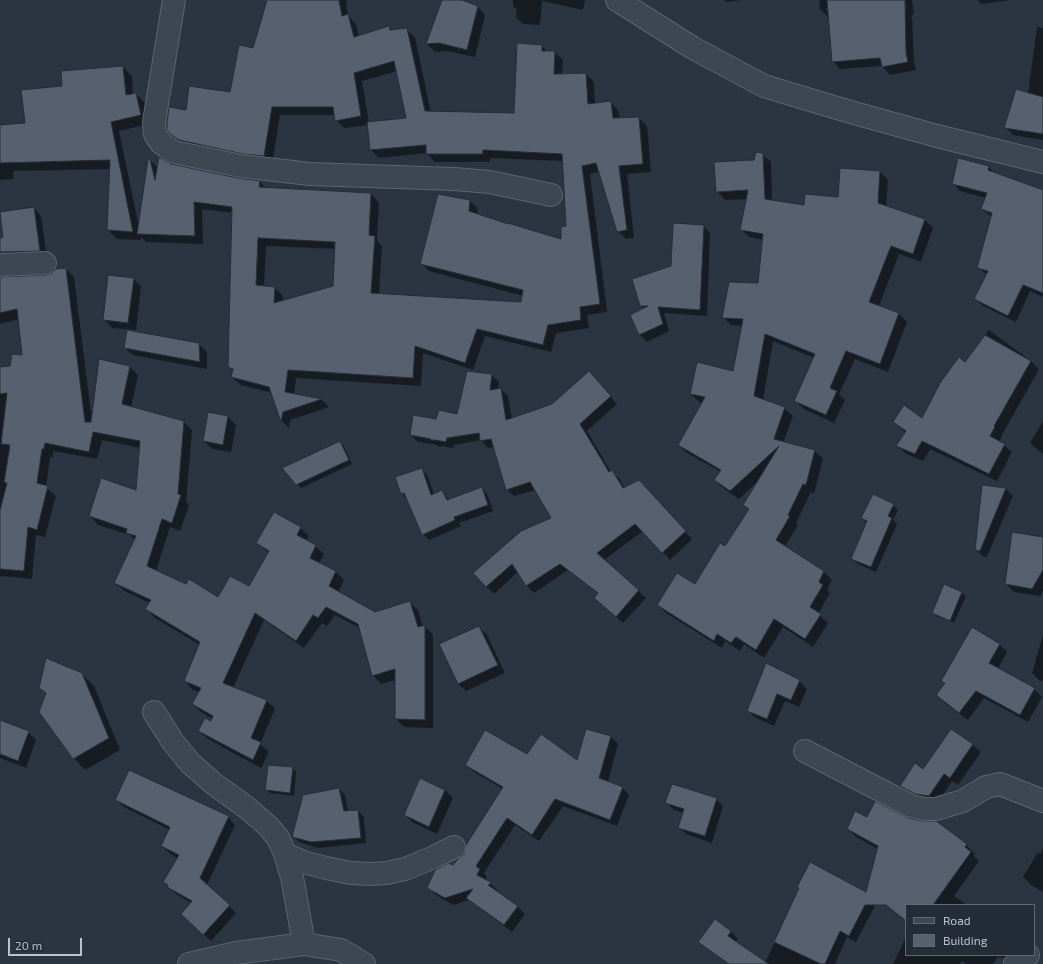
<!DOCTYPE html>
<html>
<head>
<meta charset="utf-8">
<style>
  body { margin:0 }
  #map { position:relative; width:1043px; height:964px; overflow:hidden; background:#2a3541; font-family:"Exo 2",sans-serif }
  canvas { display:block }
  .legend { position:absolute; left:905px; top:904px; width:130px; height:52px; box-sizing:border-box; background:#232c37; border:1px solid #606872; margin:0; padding:5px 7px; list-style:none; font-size:12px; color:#bbc2cb }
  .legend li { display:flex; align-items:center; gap:8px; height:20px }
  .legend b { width:20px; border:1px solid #606872 }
  .scale { position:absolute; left:8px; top:938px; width:74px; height:18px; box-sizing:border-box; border:2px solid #bbc2cb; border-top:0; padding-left:5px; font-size:12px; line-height:14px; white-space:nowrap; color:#bbc2cb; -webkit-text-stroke:3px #232c37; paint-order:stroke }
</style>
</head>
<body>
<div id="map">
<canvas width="1043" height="964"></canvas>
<ul class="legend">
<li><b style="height:5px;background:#3e4751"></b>Road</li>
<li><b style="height:11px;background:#56606e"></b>Building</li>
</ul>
<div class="scale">20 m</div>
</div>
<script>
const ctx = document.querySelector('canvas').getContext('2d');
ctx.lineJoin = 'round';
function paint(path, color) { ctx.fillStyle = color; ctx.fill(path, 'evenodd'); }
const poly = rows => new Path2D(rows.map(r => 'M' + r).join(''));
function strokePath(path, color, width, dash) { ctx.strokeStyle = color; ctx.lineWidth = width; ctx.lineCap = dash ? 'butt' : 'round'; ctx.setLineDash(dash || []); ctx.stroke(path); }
paint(poly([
  [268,0,346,0,348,16,356,24,359,37,389,27,392,30,406,29,415,38,431,113,515,114,542,46,548,52,554,52,563,60,562,75,586,74,594,82,595,104,610,102,618,110,620,119,639,118,647,126,651,172,627,174,634,238,626,239,618,231,599,172,590,174,607,312,587,315,589,328,556,333,551,352,485,336,473,370,423,353,421,386,296,378,294,395,322,400,329,407,290,420,289,428,282,421,273,393,241,385,232,377,234,372,229,367,233,213,202,209,203,244,146,242,141,237,141,240,117,239,108,230,111,169,13,171,14,179,0,180,0,126,26,124,63,87,123,67,132,76,133,94,136,94,145,103,149,124,119,131,139,227,150,160,158,168,171,165,238,179,260,182,267,189,371,194,379,203,377,240,382,246,379,294,522,303,523,296,429,271,421,263,470,201,478,209,477,215,509,226,563,240,567,227,563,161,490,158,490,162,435,162,427,153,379,158,371,150,368,125,344,128,336,120,335,115,280,115,272,164,179,142,171,133,187,111,231,93,254,50],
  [397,71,408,119,369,123,362,81],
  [266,246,336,249,334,287,283,301,283,296,275,288,264,287],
  [443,0,459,0,478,7,485,15,475,57,447,51,435,52,427,44],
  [513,0,585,0,583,10,542,1,540,25,523,24,516,17,517,10,513,6],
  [724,0,742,0,726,2],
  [819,0,912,0,914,14,912,15,914,61,916,70,890,75,882,66,840,69,833,61,830,17,828,17,820,9],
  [833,7,833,9,826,10,826,8],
  [977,0,1011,0,981,4],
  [1037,27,1043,28,1043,140,1013,135,1006,127,1028,94],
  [762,154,771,162,772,201,805,206,839,199,880,172,888,180,886,207,925,220,933,228,921,262,899,254,879,306,899,314,907,322,888,372,855,359,839,394,845,400,834,423,804,409,796,401,814,358,773,341,763,400,784,408,793,416,783,443,815,451,823,459,814,493,811,492,796,523,798,525,785,546,824,572,832,580,827,590,830,593,818,614,828,623,813,647,783,627,764,658,744,644,740,651,725,641,722,648,666,613,658,605,696,585,726,547,749,510,745,505,759,480,739,499,723,488,715,480,721,472,687,453,679,445,703,403,699,402,691,394,734,372,742,326,731,325,723,317,759,284,764,240,749,237,741,229,747,199,725,200,717,191],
  [988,167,995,173,1043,192,1043,297,1030,291,1016,322,983,306,975,299,987,275,978,267,992,217,982,209,986,198,960,191,953,183],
  [34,208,41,216,47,258,14,260,6,252],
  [703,226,710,233,707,316,664,313,669,331,647,342,640,335,645,309,641,305],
  [66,269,74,277,92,421,130,367,138,375,131,408,183,421,192,430,186,501,189,505,180,531,170,527,156,571,219,598,250,588,269,553,257,543,300,528,309,536,306,541,315,546,324,554,319,564,336,572,344,580,338,593,375,613,409,602,418,610,423,627,425,626,433,635,433,728,404,727,396,719,396,680,381,684,373,675,360,628,335,615,327,626,322,623,304,648,264,620,233,688,267,701,275,709,260,744,269,752,261,768,208,739,199,731,212,722,213,719,201,712,193,704,200,692,193,690,185,681,200,645,155,618,146,609,150,603,124,591,116,583,135,540,130,535,98,525,90,516,137,491,140,448,102,440,97,459,53,451,53,457,50,457,46,487,56,496,45,537,36,535,32,579,0,576,0,368,11,367,23,356,19,319,0,324,0,278,46,276],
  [133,279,141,286,136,330,112,328,104,320],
  [989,330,1031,361,1039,369,1002,435,1002,436,999,442,1004,445,1012,452,997,481,930,449,923,461,905,453,897,445,906,433,894,422,923,419],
  [199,344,207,352,207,369,133,355,125,348],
  [491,375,499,382,498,390,501,389,508,396,512,419,552,405,596,380,617,404,587,431,611,472,619,478,625,488,646,489,692,539,670,560,643,531,604,560,646,598,623,623,603,605,599,594,568,570,534,593,527,586,518,572,494,594,486,586,552,519,536,490,514,496,507,489,494,447,488,448,481,440,454,445,453,448,443,446,439,447,437,445,418,442,411,435,437,420,457,416],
  [209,413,228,417,236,425,231,452,212,449,204,441],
  [1043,421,1043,454,1030,443],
  [340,442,344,446,352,464,301,488,297,484],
  [422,469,427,475,434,494,442,491,449,500,481,488,487,494,493,511,459,523,461,526,429,540,423,534,408,500,402,494],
  [983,486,1006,489,1013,496,987,557,983,556,976,549],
  [893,505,898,510,893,520,897,524,876,572,858,564,853,559,867,523,862,518],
  [1043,538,1043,591,1040,596,1014,592,1006,584],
  [945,585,962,593,966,596,954,623,937,616,933,612],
  [479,627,487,635,505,673,466,691,458,684],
  [1043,635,1043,681,1039,680,1032,673],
  [1000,645,1007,652,998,669,1034,689,1042,697,1028,722,984,698,968,720,945,703,937,695,946,684,943,681],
  [82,674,94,686,120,750,85,770,74,758,47,694,40,687],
  [799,681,807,689,799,707,785,701,774,726,756,718,748,711],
  [0,722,28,732,36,740,26,768,0,758],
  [586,730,611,737,618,744,608,782,622,787,629,795,617,826,563,806,539,841,515,825,484,873,487,877,485,881,491,884,498,891,496,892,518,907,525,914,512,932,469,900,453,905,436,895,428,887,454,866,465,855,503,789,474,772,466,765,528,755,577,761],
  [951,730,973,745,981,752,958,785,952,781,937,804,909,794,901,786,923,770],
  [292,768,296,772,294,796,270,793,266,789],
  [420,780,445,790,453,798,437,834,412,822,405,815],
  [339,789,345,795,348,812,358,811,364,817,366,843,318,848,299,842,294,837],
  [716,799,723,806,712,843,686,834,680,827,684,813,674,810,667,803],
  [116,800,228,817,235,825,207,885,236,913,211,941,189,921,191,903,176,894,168,887,178,858,170,854,162,846,170,830,124,807],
  [868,818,908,819,966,845,975,854,973,855,979,861,954,896,967,905,906,905,906,922,877,898,878,849,856,837,848,829],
  [1043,848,1043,892,1031,885,1023,877,1038,852,1040,854],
  [800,889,877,902,856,942,847,937,835,964,729,964,707,948,700,942,715,920,731,932,738,939,735,942,765,963],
  [906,937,906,955,1009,955,1007,958,998,957,993,964,966,964,962,961,960,964,893,964]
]), '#0007');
const building = poly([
  [267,0,339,0,342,16,348,14,354,37,389,26,390,30,407,28,425,111,514,113,517,43,542,45,542,51,555,51,554,74,586,73,588,104,611,101,613,118,639,117,643,164,619,166,627,230,617,232,596,163,582,166,600,304,580,307,581,320,548,325,543,345,477,329,465,363,415,346,413,378,288,370,285,392,322,399,283,412,281,422,269,387,231,377,233,369,228,367,232,207,194,202,195,236,137,234,148,159,150,159,155,180,159,157,171,164,238,178,260,181,259,187,371,193,369,235,375,236,371,293,521,302,523,290,420,264,438,194,470,200,469,211,508,224,508,223,561,239,561,227,566,226,562,154,483,150,483,154,426,154,426,145,370,150,367,122,406,118,394,61,354,73,361,116,335,121,333,107,272,107,264,156,243,154,179,140,170,134,167,130,167,122,169,107,186,110,189,86,230,92,239,45,253,48,267,0],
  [258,238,335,242,333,286,274,303,275,287,256,285,258,238],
  [442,0,462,0,478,6,467,50,439,43,426,44,442,0],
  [827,0,905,0,906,53,908,62,882,67,880,58,832,62,827,0],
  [123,66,126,95,136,93,141,115,111,122,133,232,107,230,110,160,0,163,0,125,25,123,21,90,62,86,61,71,123,66],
  [1016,89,1043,97,1043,134,1004,128,1016,89],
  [756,152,763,153,765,199,804,205,805,194,838,197,840,168,880,171,878,203,925,219,913,254,891,246,869,302,899,313,880,364,846,351,830,388,837,391,826,415,794,401,815,354,765,334,754,396,785,407,774,439,815,450,806,485,803,484,788,515,790,516,776,540,824,571,819,582,823,585,810,607,821,614,805,639,774,619,756,650,736,637,731,643,717,634,714,641,657,605,677,573,695,584,720,543,725,546,749,509,743,505,779,446,730,491,714,480,721,470,678,445,705,397,690,394,697,362,733,371,743,319,722,318,729,282,758,283,763,234,740,230,748,190,716,192,714,162,754,160,756,152],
  [958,158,989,166,988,170,1043,190,1043,293,1023,285,1008,316,974,299,988,271,977,268,992,213,981,209,987,193,952,184,958,158],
  [34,207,40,251,0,252,0,238,3,237,0,212,34,207],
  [673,223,704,225,700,310,658,307,663,324,639,335,630,315,648,306,640,306,632,279,671,266,673,223],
  [66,268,85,422,91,422,99,359,130,366,122,404,184,421,178,494,181,495,172,523,162,519,147,566,186,584,189,579,218,597,230,576,249,586,269,551,256,543,274,512,301,527,297,535,316,545,310,558,336,571,329,586,375,612,410,601,418,627,425,625,425,720,395,719,395,669,372,676,358,624,326,607,318,618,313,615,296,641,255,613,223,683,267,700,251,738,261,742,253,760,198,731,205,718,211,721,213,716,192,704,201,688,184,681,200,642,145,609,151,600,114,583,136,536,126,533,127,529,89,516,101,478,136,490,140,441,93,432,89,452,45,443,44,449,42,449,37,483,48,486,37,530,28,527,24,571,0,569,0,510,7,483,4,482,10,445,1,444,7,393,0,394,0,367,10,366,12,354,22,355,17,309,0,313,0,277,46,275,52,273,56,269,66,268],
  [108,275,134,278,128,323,103,320,108,275],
  [127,330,199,343,200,362,124,348,127,330],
  [985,335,1031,361,994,426,995,427,990,436,1005,444,989,474,922,441,915,454,896,446,906,431,893,422,904,405,922,418,940,383,959,357,965,362,985,335],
  [467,371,492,374,490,390,501,388,506,420,552,404,589,371,611,396,580,424,609,472,612,470,623,488,639,480,686,531,662,553,635,524,597,553,639,590,616,617,594,598,598,593,560,564,526,586,512,564,486,587,473,573,521,531,551,518,530,482,506,490,491,439,480,441,479,433,447,438,446,442,435,440,430,440,431,439,410,435,413,415,436,419,439,410,457,414,467,371],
  [208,412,228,416,223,445,203,441,208,412],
  [340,441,349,460,296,485,282,468,340,441],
  [422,468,431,495,442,490,447,500,482,487,488,505,454,517,455,520,422,535,404,493,401,494,395,477,422,468],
  [982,485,1006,488,980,551,975,550,982,485],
  [873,494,894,504,888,516,892,518,871,567,851,559,867,521,861,518,873,494],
  [1012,532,1043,537,1043,570,1032,589,1005,584,1012,532],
  [944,584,962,592,950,621,932,613,944,584],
  [479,626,498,665,458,684,439,644,479,626],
  [972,627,1000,644,989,663,1035,688,1020,715,976,691,959,713,936,695,945,683,941,681,972,627],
  [46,658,82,673,109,738,73,759,39,712,46,693,39,688,46,658],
  [766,663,800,680,791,700,777,694,767,719,747,711,766,663],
  [0,720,29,731,18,761,0,754,0,720],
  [586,729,611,736,599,778,623,787,610,820,555,799,532,835,507,818,476,866,480,869,477,875,492,883,488,885,518,906,504,925,466,898,473,889,445,898,427,888,435,870,449,863,453,865,457,860,464,854,466,845,503,787,465,765,485,730,527,754,541,734,577,760,586,729],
  [951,729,973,744,950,778,944,774,929,796,915,794,900,786,915,763,923,769,951,729],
  [268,765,293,767,290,793,265,790,268,765],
  [129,770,229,816,200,878,230,905,203,935,181,914,192,901,167,887,168,885,163,882,179,855,161,846,170,827,115,800,129,770],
  [420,778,445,790,429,827,404,815,420,778],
  [672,784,717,798,705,836,678,828,684,809,665,803,672,784],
  [339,788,344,811,358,810,361,838,311,842,292,837,303,795,339,788],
  [875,801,908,818,923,821,936,821,967,844,965,847,971,852,933,905,906,905,906,921,886,905,865,905,849,936,840,931,825,964,821,964,774,942,799,888,797,887,810,862,866,892,878,846,847,829,855,811,867,817,875,801],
  [715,919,731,931,728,936,769,964,729,964,698,942,715,919]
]);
paint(building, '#56606e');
strokePath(building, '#252e39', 1);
const minor = poly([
  [174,0,154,122,155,134,161,143,174,152,241,166,310,174,454,179,490,182,551,195],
  [617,0,693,48,764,86,847,111,937,136,1043,162],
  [0,265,45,263],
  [154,712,173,742,190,763,214,784,246,807,268,826,278,838,285,854,292,877,304,944],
  [805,751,911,806,925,809,936,809,963,801,986,787,1000,784,1043,801],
  [285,854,303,862,326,868,351,873,371,874,387,873,405,869,434,857,454,847],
  [189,964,236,953,304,944,341,950,364,964],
  [1015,964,1028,955]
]);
strokePath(minor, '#5c656f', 24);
strokePath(minor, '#3e4751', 22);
</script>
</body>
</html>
